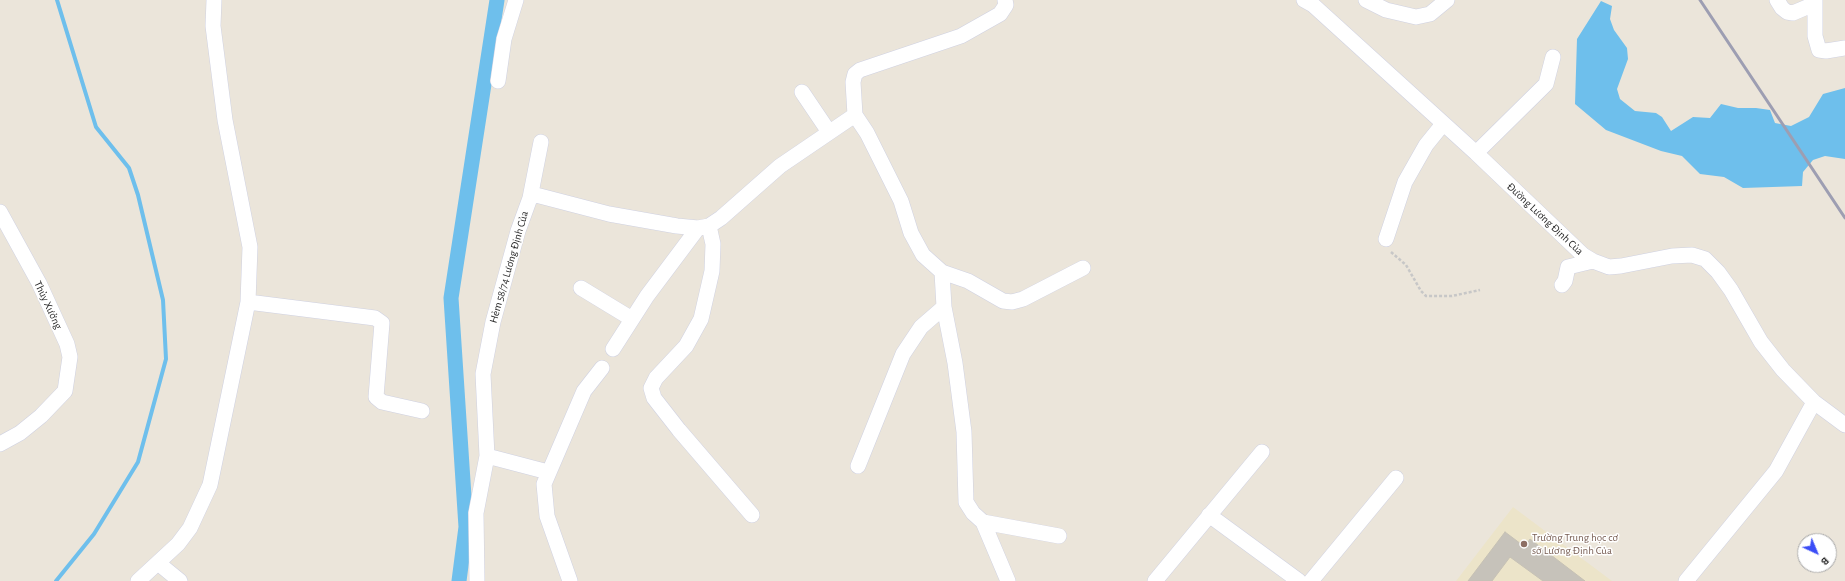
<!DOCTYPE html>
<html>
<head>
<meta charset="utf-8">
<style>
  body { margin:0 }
  #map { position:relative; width:1845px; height:581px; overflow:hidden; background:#ebe5da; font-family:"Alegreya Sans",sans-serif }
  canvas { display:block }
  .north { position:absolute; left:1797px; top:533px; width:40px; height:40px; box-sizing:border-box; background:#fff; border:1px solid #a9a9a9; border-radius:50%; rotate:136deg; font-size:11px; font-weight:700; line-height:16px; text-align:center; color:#282828 }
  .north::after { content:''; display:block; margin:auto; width:14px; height:18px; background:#3b4df6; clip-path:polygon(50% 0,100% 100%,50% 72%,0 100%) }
</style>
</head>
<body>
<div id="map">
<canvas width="1845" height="581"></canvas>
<div class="north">B</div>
</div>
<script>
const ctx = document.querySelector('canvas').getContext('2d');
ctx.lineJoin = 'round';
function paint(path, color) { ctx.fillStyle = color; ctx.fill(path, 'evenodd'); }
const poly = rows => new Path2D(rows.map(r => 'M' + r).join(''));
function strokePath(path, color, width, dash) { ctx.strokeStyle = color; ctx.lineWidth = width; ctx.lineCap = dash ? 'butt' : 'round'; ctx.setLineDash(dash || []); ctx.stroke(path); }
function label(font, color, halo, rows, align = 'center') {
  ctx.font = font + ' "Alegreya Sans",sans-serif'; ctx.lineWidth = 3; ctx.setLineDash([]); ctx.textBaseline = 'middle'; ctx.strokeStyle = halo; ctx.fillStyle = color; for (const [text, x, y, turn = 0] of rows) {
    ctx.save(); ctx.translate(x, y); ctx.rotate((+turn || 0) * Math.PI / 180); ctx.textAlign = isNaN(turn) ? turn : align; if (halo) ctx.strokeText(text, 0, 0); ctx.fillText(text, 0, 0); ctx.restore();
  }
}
paint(poly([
  [1513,507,1612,581,1456,581]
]), '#ece4c9');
paint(poly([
  [1601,1,1612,6,1610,19,1614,30,1627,48,1628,59,1617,89,1620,99,1635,111,1656,113,1662,117,1671,131,1693,117,1710,118,1721,104,1738,108,1756,108,1770,110,1775,123,1791,126,1809,117,1823,94,1845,88,1845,159,1825,156,1813,160,1803,172,1802,186,1743,188,1724,177,1700,174,1682,156,1661,151,1606,130,1575,104,1577,39]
]), '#6ebfec');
strokePath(poly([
  [56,581,94,534,138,462,166,359,163,300,138,195,129,168,96,127,57,0]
]), '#6ebfec', 4);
strokePath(poly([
  [459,581,466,527,451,298,497,0]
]), '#6ebfec', 15);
const building = poly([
  [1505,532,1525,547,1530,539,1585,581,1543,581,1510,557,1492,581,1468,581,1505,532]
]);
paint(building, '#c6c2ba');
strokePath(building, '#c6c1b4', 1);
const minor = poly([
  [1005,0,1006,5,1000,14,961,36,860,70,855,74,853,82,855,115,867,133,901,201,911,233,923,255,942,272,944,307,955,363,964,432,966,502,973,513,983,522,1059,536],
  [1304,0,1313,5,1476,153,1583,255,1593,261,1609,267,1621,266,1672,256,1692,255,1705,259,1718,272,1731,290,1761,342,1783,370,1814,402,1845,425],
  [1366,0,1386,10,1416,17,1430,14,1447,0],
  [1777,0,1782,8,1787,12,1793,13,1814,4],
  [1815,0,1815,36,1819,50,1826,51,1845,48],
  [498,81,504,39,516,0],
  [802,92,829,132],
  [1476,153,1546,84,1553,57],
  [530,198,541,142],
  [0,212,39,283,67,344,70,357,65,391,41,416,20,433,0,444],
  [709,226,713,244,712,271,701,319,686,346,656,378,651,388,654,398,679,430,752,515],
  [1386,239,1405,182,1426,145,1443,124],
  [942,272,968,281,1003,301,1012,302,1023,299,1083,268],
  [1562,285,1565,281,1568,267,1593,261],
  [581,288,632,319],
  [248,302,375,318,382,323,376,397,382,402,422,411],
  [613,349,647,296,698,228],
  [487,456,548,472],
  [858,466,903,354,921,327,944,307],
  [1209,515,1299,581],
  [983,522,1008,581],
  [158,563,180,581],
  [138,581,178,544,190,528,210,485,248,302,250,247,225,120,213,26,214,0],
  [477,581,476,513,487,456,483,374,493,322,518,231,530,198,536,195,609,214,677,226,698,228,709,226,721,218,780,166,855,115],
  [570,581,547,516,544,484,584,391,602,368],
  [1155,581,1262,452],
  [1311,581,1396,478],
  [1686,581,1776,471,1814,402]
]);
strokePath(minor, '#cfd1e1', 16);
strokePath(poly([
  [1391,252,1406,265,1421,291,1426,296,1452,296,1480,290]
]), '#c7c7c7', 2.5, [3, 2]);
strokePath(minor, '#fff', 15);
strokePath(poly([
  [1700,0,1845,218]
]), '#9d9eb2', 3);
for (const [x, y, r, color] of [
  [1524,544,4,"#8d6e63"]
]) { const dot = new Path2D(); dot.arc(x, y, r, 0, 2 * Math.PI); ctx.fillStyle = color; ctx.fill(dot); strokePath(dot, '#fff', 1.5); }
label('11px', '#282828', '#fff', [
  ["Đường Lương Định Của",1545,219,43],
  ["Hẻm 58/74 Lương Định Của",509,267,-74],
  ["Thủy Xưởng",48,305,65]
]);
label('11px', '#785e54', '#fff', [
  ["Trường Trung học cơ",1532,538],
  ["sở Lương Định Của",1532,551]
], 'left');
</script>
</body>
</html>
